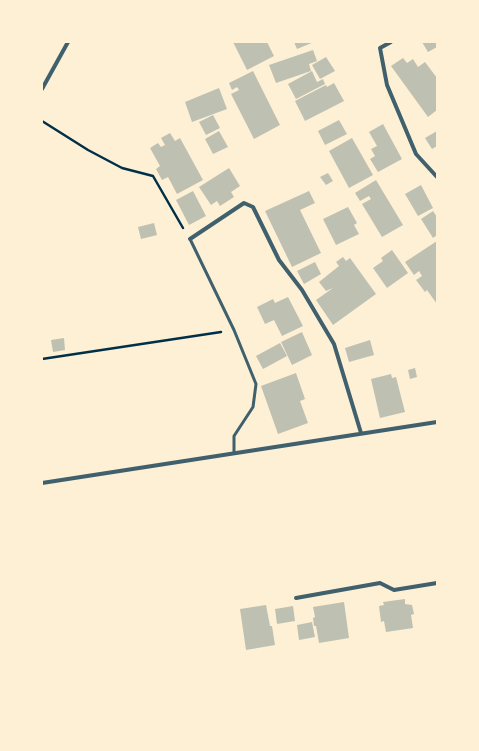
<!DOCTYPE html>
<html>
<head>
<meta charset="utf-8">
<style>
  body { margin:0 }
  #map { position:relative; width:479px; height:751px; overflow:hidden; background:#fdf0d5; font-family:"Fira Sans",sans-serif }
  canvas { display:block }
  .frame { position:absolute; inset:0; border:43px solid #fdf0d5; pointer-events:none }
</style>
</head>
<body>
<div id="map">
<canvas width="479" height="751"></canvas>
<div class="frame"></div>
</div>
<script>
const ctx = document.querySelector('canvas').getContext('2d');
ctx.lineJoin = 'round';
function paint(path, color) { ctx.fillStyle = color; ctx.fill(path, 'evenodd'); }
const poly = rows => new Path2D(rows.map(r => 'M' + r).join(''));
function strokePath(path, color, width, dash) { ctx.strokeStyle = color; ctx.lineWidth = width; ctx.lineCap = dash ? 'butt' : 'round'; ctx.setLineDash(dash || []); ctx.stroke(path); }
paint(poly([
  [233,42,267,42,274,56,247,70],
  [294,42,314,42,297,49],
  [422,42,437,42,437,47,428,52],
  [313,50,317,61,309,64,311,71,276,83,269,65],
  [326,57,335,71,320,79,312,65],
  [403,58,407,63,413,59,418,67,425,62,437,78,437,110,428,117,391,66],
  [253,71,280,125,254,139,231,94,239,90,237,87,232,90,229,83],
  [312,71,317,82,323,79,325,84,296,99,288,84],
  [334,83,344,101,305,121,295,101,326,85,327,87],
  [219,88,227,109,192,122,185,102],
  [213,115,220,128,206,135,199,122],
  [339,120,347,134,325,145,318,131],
  [383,124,402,159,378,172,370,159,375,156,371,149,377,146,369,132],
  [219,131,228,147,213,154,205,139],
  [437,131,437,146,432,149,425,138],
  [170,133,175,141,180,138,203,180,177,194,168,177,162,180,156,169,160,166,150,148,158,143,161,147,165,145,161,138],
  [352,138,373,175,349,188,329,151],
  [229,168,240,186,231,192,234,197,220,206,217,201,211,205,199,187],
  [328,173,333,181,326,185,320,177],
  [376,180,403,225,382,237,362,204,371,199,369,196,360,201,355,193],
  [421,185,433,208,418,216,405,194],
  [193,191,206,216,189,225,176,200],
  [309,191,315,203,300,210,321,253,292,267,265,211],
  [348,207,357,223,354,225,359,234,336,245,323,219],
  [433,211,437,217,437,235,433,238,421,219],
  [154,223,157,235,141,239,138,227],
  [437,241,437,304,427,290,425,292,416,280,422,276,419,271,414,275,405,262],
  [392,250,408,273,387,288,373,268,383,261,381,258],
  [343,257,346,261,350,258,376,294,333,325,316,300,333,288,326,291,319,282,339,266,336,262],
  [315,262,321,274,304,284,297,271],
  [288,297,303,326,282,336,274,320,265,324,257,307,273,299,275,303],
  [302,332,312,355,292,365,281,342],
  [64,338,65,350,53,352,51,340],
  [370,340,374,355,349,362,345,348],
  [280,343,287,356,263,369,256,356],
  [415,368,417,377,410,379,408,370],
  [296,373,305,399,300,401,308,423,278,434,261,386],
  [391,374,392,378,396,377,405,412,380,418,371,379],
  [405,599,405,604,412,605,414,614,411,615,413,628,386,632,384,621,381,622,379,606,384,605,383,602],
  [344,602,349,638,319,643,316,626,314,626,313,618,315,617,313,607],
  [266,605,270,626,272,626,275,645,246,650,240,609],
  [293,606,295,621,277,624,275,609],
  [312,622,315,637,299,640,297,625]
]), '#bec0b2');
strokePath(poly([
  [42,121,88,150,122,168,153,176,183,228],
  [42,359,221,332]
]), '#003049', 2.5);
strokePath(poly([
  [190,239,234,330,256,384,253,407,234,436,234,452]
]), '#3f606c', 3);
strokePath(poly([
  [391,42,380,48,387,85,416,154,437,177],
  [42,89,68,42],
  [190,239,244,203,253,207,279,260,302,290,334,344,361,433],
  [42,483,437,422],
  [296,598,380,583,394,590,437,583]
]), '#3f606c', 4);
</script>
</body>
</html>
